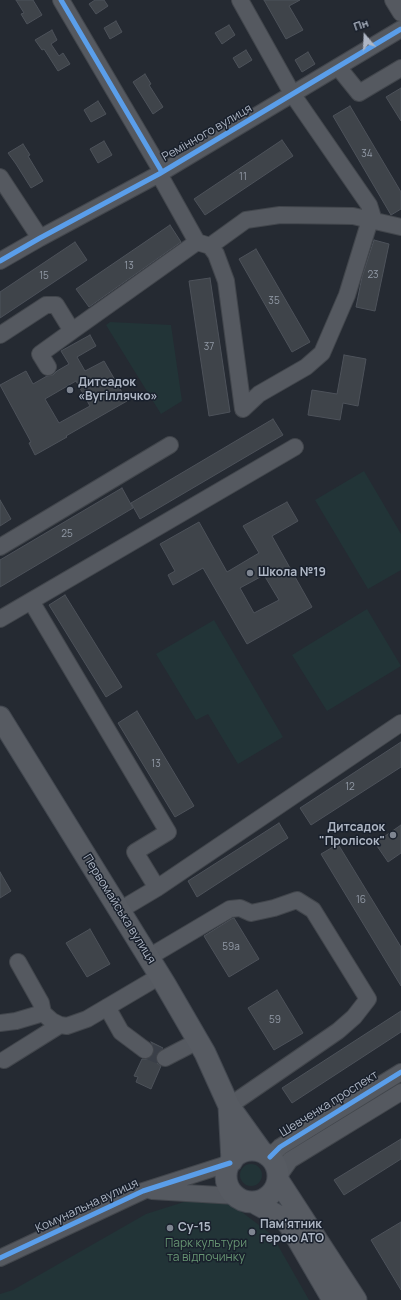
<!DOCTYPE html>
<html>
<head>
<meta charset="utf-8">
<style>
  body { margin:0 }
  #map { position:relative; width:401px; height:1300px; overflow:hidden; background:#252a32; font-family:Manrope,sans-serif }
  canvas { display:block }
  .north { position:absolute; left:345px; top:16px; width:40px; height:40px; -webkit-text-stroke:3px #19202c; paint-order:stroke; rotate:341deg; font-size:11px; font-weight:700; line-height:16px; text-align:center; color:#aeb6c4 }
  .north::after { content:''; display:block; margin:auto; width:14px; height:18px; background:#aeb6c4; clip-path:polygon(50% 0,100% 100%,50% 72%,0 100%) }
</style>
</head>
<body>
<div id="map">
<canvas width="401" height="1300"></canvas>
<div class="north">Пн</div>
</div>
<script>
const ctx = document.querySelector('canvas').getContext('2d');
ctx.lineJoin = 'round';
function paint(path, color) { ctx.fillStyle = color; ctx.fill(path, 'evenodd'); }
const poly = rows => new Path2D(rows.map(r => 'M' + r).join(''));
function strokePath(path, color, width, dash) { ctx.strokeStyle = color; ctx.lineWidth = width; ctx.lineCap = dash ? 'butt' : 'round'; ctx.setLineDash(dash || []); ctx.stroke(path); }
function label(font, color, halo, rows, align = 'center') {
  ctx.font = font + ' Manrope,sans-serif'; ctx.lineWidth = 3; ctx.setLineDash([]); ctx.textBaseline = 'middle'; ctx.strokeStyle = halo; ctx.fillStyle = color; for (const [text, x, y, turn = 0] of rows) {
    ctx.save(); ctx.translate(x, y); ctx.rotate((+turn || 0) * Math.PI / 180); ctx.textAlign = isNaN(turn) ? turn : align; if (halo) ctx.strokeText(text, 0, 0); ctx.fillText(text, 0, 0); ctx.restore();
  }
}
paint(poly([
  [110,322,171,325,182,401,161,414,106,325],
  [364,471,401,534,401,570,368,589,315,500],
  [367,609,401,666,327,711,292,655],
  [214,620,283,737,238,764,208,714,196,720,156,654],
  '240 1175a11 11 0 1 1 22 0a11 11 0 1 1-22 0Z',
  [187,1201,230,1203,272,1235,309,1300,0,1300,0,1294,13,1290,146,1214]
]), '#223437');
const building = poly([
  [16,0,33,0,42,15,27,24,21,14,24,13,16,0],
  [95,0,104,0,108,6,96,14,89,4,95,0],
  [264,0,300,0,289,6,303,30,286,39,264,0],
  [116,21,122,32,110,39,104,28,116,21],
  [229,25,235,35,222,44,215,33,229,25],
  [52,30,57,40,51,44,59,56,63,53,70,64,58,71,44,49,42,50,35,40,52,30],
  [246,50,252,60,239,68,233,58,246,50],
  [308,52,315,64,302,72,295,60,308,52],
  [145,74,151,84,149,85,163,107,153,114,133,82,145,74],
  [401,88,401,121,386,97,401,88],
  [98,101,106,114,91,122,84,110,98,101],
  [350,106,401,192,401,209,391,215,333,116,350,106],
  [282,140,293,156,205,215,194,199,282,140],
  [104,141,112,155,98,163,90,149,104,141],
  [23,144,30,155,28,156,43,181,31,188,16,164,8,153,23,144],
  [170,225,181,242,89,307,76,289,170,225],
  [374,240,389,244,375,311,356,307,362,277,374,240],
  [75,242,87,260,0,318,0,292,75,242],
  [256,249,310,342,292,352,239,259,256,249],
  [210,278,230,412,209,416,189,281,210,278],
  [90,335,96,346,77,357,85,371,104,361,127,401,66,436,67,437,35,455,29,443,31,442,0,385,26,371,33,384,47,376,53,375,57,371,69,364,61,351,90,335],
  [76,381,90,406,59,423,45,399,76,381],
  [344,355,366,359,358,406,343,403,340,420,308,415,312,390,337,394,344,355],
  [273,419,283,435,140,519,131,503,273,419],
  [122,488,133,508,0,587,0,560,122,488],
  [0,500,11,519,0,526,0,500],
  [287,502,298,521,272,536,312,607,247,644,203,568,173,585,168,575,175,571,160,544,199,522,227,572,259,553,243,526,287,502],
  [264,575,279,600,254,613,240,588,264,575],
  [65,595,122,687,106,697,49,605,65,595],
  [137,711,194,806,175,817,118,723,137,711],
  [401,742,401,767,311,825,300,808,401,742],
  [279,823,288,838,197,897,188,881,279,823],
  [401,825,401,853,388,862,375,843,401,825],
  [338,844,401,947,401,986,321,854,338,844],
  [0,872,11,891,0,898,0,872],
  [233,918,234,918,259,959,229,977,204,936,233,918],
  [90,929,110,964,87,977,66,943,90,929],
  [277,990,303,1033,274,1050,248,1008,277,990],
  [401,1011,401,1032,292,1103,282,1088,401,1011],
  [151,1042,163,1048,157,1053,156,1057,157,1063,161,1066,151,1089,136,1082,138,1077,134,1076,142,1059,148,1059,153,1055,154,1051,154,1047,151,1042],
  [401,1139,401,1159,344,1195,334,1180,401,1139],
  [401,1222,401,1290,371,1240,401,1222]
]);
paint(building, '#3f444a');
strokePath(building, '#4d525a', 1);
strokePath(poly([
  [145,1050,165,1058]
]), '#3a3f48', 16, [16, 8]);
const minor = poly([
  [61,0,162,172],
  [240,0,293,95,369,205,374,221],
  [393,0,401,13],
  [338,67,359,93,401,68],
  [159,174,197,242,210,246,216,254,226,281,243,409,259,394,306,367,322,353,347,295,370,220],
  [0,177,40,238],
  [210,246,246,220,280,215,353,216,401,227],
  [0,261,40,238,159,174,401,29],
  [72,331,197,242],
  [0,335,46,305,56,305,72,331,40,354,48,367],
  [0,547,170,445],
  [31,601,168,832,135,852,157,888],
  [0,619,295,447],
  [120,910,157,888,401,723],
  [149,957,230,909,240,908,251,913,274,908,297,900,313,910,368,999,354,1017,338,1031,229,1106],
  [107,1007,121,1032,145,1050],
  [43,1013,52,1021,60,1025,67,1026,87,1019,160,976],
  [0,1023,16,1021,43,1013,41,1003,18,962],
  [165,1058,198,1041],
  [4,1060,60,1025],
  [270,1157,280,1147,401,1072],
  [278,1177,290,1160,401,1092],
  [152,1191,236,1196],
  [0,1258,143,1191,230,1163]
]);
const major = poly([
  [0,717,165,984,205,1053,229,1106,262,1152],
  [229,1106,232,1161],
  '226 1176a26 26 0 1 1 52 0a26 26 0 1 1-52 0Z',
  [278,1180,356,1300],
  [253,1202,284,1219,290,1226,333,1300]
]);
strokePath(minor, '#42464c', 18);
strokePath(major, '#42474f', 23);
strokePath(minor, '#555960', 16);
strokePath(major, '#575b62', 21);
strokePath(poly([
  [61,0,162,172],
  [0,261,40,238,159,174,401,29],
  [270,1157,280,1147,401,1072],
  [0,1258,143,1191,230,1163]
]), '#5a9eea', 5);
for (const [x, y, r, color] of [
  [70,390,4,"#7e8591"],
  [250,573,4,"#7e8591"],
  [393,835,4,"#7e8591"],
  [170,1228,4,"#7e8591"],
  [252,1232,4,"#7e8591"]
]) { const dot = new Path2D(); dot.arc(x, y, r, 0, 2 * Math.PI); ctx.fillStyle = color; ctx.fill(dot); strokePath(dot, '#19202c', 1.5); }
label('10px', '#929aa6', null, [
  ["34",367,154],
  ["11",243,177],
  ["13",129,266],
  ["23",373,275],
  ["15",44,276],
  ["35",274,301],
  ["37",209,347],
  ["25",67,534],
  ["13",156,764],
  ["12",350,787],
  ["16",361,900],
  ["59а",231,947],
  ["59",275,1020]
]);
label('12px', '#aeb6c4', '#19202c', [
  ["Ремінного вулиця",207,133,-30],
  ["Первомайська вулиця",119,909,58],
  ["Шевченка проспект",329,1104,-32],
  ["Комунальна вулиця",87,1206,-25]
]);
label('bold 12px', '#aeb6c4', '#19202c', [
  ["Дитсадок",78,383],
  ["«Вугіллячко»",78,397],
  ["Школа №19",258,573],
  ["Дитсадок",385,828,"right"],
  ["\"Пролісок\"",385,842,"right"],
  ["Пам'ятник",260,1225],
  ["герою АТО",260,1239],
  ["Су-15",178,1228]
], 'left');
label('12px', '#669472', '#19202c', [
  ["Парк культури",206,1244],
  ["та відпочинку",206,1258]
]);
</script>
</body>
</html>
